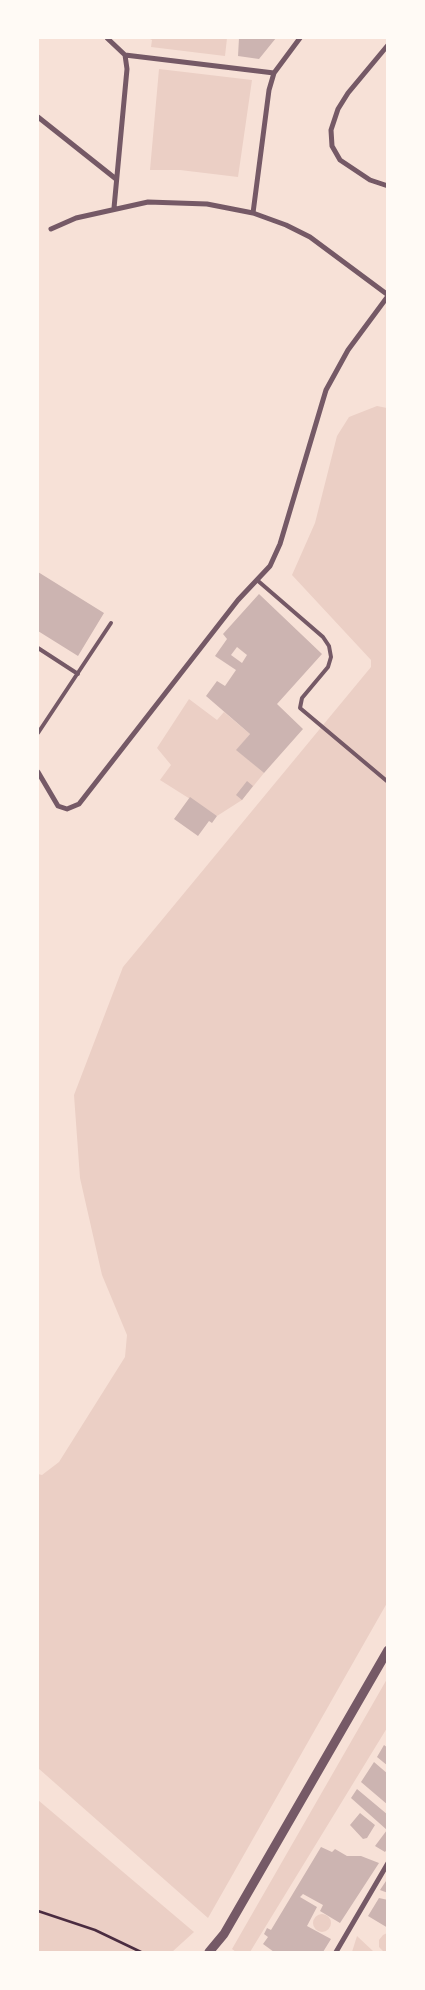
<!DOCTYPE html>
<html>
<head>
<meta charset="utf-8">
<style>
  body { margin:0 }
  #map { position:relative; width:425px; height:1990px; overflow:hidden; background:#f7e1d7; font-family:Literata,serif }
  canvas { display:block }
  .frame { position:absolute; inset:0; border:39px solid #fffaf5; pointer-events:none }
</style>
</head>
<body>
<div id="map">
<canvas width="425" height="1990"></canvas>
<div class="frame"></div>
</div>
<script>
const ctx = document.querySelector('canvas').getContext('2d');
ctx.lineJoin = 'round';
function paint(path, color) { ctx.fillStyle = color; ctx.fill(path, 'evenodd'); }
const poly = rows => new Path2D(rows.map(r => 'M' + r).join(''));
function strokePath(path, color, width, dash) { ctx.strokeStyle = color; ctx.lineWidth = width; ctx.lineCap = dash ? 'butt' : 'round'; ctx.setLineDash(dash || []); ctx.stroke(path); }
paint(poly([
  [148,38,227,38,225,56,151,47,152,40],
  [159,69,252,80,238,177,180,170,150,170],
  [377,406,387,408,387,1603,208,1918,38,1768,38,1474,42,1475,59,1462,125,1357,127,1335,102,1275,80,1178,74,1095,123,967,371,667,371,660,292,575,315,523,337,436,349,417],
  [189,699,217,720,224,712,250,734,237,750,264,773,242,800,217,816,160,780,171,765,157,748],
  [387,1679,387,1728,250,1952,236,1952,232,1949],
  [38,1800,194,1932,172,1952,38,1952],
  '313 1923a9 9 0 1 1 18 0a9 9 0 1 1-18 0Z',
  [387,1933,387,1952,384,1952,379,1947,379,1940,383,1935],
  [357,1936,374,1952,352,1952]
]), '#ebcfc5');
paint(poly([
  [239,38,276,38,259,59,238,56],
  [38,572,104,613,78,656,38,631],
  [259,594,322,654,277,704,303,729,264,773,236,750,250,734,206,696,217,681,225,686,236,670,215,656,227,639,223,634],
  [237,647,247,655,242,663,231,655],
  [247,781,253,786,242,800,236,795],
  [190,797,217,816,212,823,209,821,198,836,174,819],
  [384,1745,388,1748,388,1766,377,1757],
  [374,1762,388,1774,388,1805,361,1782],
  [357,1789,388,1815,388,1848,385,1852,375,1846,387,1830,351,1798],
  [360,1813,375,1825,367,1838,363,1839,350,1825],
  [321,1847,332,1852,335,1849,347,1856,361,1856,379,1863,340,1923,320,1911,323,1905,303,1894,300,1897,317,1907,307,1926,331,1939,323,1952,274,1952,263,1944,268,1937,264,1934,267,1928,271,1930],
  [388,1878,388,1893,380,1890],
  [379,1898,388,1900,388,1928,368,1916]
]), '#ccb4b1');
strokePath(poly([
  [38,1911,95,1930,141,1952]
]), '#4a2c40', 2.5);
strokePath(poly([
  [257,580,323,637,329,646,331,657,328,667,302,698,300,708,388,782],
  [38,648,78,674],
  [38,733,111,623]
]), '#755966', 4);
strokePath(poly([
  [107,38,125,55,127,69,114,208],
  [388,45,348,93,338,109,331,130,332,146,340,160,370,180,388,186],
  [125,55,274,73],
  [38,117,116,179],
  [253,213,269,90,274,73,300,38],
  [51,229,76,218,148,202,207,204,253,213,286,225,310,237,388,295],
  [38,772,58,806,67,809,79,804,238,600,270,566,280,544,326,390,348,350,388,296],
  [336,1952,388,1863]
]), '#755966', 5);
strokePath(poly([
  [209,1952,224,1934,388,1650]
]), '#755966', 9);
</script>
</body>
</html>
